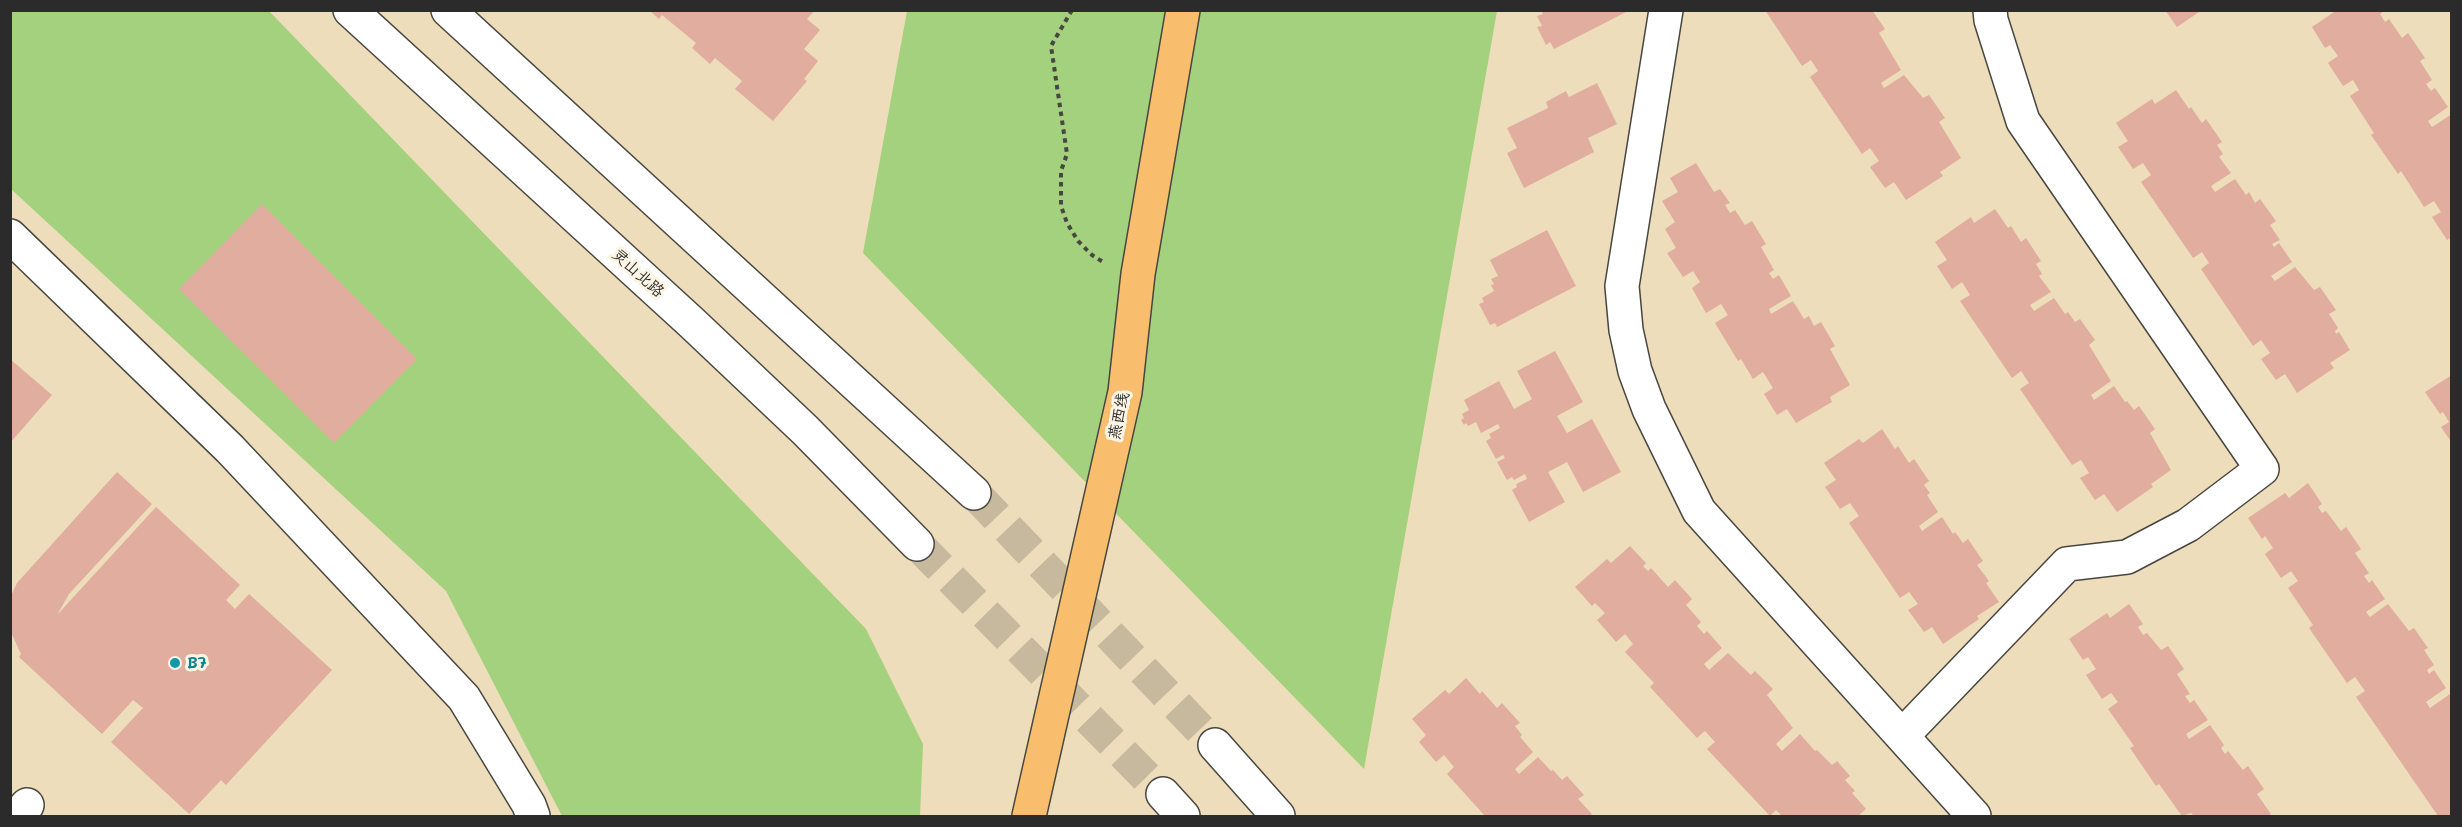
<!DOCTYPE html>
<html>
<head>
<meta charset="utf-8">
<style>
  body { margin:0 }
  #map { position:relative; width:2462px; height:827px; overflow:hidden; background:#edddba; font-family:Mali,sans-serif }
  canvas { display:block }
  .frame { position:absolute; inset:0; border:12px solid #2b2b2b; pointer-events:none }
</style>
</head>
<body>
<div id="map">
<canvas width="2462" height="827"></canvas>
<div class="frame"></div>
</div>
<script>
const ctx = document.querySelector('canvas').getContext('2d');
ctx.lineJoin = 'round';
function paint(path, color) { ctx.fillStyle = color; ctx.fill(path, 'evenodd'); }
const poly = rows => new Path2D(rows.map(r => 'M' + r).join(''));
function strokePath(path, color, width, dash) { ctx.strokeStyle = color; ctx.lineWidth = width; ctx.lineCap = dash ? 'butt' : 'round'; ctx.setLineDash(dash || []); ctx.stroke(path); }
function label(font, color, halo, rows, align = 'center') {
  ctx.font = font + ' Mali,"LXGW WenKai TC",sans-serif'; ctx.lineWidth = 6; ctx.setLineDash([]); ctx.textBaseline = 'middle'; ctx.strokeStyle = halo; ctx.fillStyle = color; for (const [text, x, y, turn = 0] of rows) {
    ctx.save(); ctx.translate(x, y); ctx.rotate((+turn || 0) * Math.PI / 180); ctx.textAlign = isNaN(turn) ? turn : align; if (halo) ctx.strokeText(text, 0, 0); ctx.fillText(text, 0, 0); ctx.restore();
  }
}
paint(poly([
  [10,11,269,11,866,629,923,744,920,816,562,816,446,591,11,189],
  [907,11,1497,11,1364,769,863,253]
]), '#a4d17e');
paint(poly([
  [649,10,815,10,807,19,820,30,804,49,818,61,804,79,807,81,773,121,735,89,742,81,715,58,710,64,692,48,696,43,662,15,659,19],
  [1541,10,1630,10,1554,49,1550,42,1546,45,1537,27,1542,26,1537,16,1543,14],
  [1765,10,1872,10,1885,29,1879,33,1901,70,1881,83,1884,88,1904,75,1923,98,1929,95,1945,118,1939,122,1961,158,1940,172,1943,176,1906,200,1894,182,1885,188,1870,167,1879,161,1870,148,1862,154,1810,77,1818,71,1811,60,1802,66],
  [2165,10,2202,10,2177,27],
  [2337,10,2385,10,2380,14,2385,22,2389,19,2402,38,2408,33,2425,58,2420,61,2432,80,2426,84,2431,91,2435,88,2448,107,2428,121,2432,127,2452,114,2452,237,2447,240,2432,217,2441,212,2434,201,2424,207,2401,171,2398,174,2371,135,2374,133,2350,96,2359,90,2353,80,2343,86,2328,63,2338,56,2330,45,2325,48,2312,27],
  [1597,83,1617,124,1588,138,1594,152,1524,188,1507,153,1517,148,1507,128,1548,108,1546,102,1566,91,1569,97],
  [2176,90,2189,109,2191,107,2202,123,2206,119,2222,142,2217,145,2223,154,2219,157,2231,173,2211,186,2215,192,2235,179,2246,195,2249,192,2255,203,2260,199,2276,221,2270,225,2280,240,2272,244,2274,247,2279,243,2292,262,2271,276,2275,281,2295,267,2314,290,2320,287,2336,310,2329,314,2338,328,2335,331,2336,334,2339,332,2350,350,2330,363,2334,368,2297,393,2285,374,2276,380,2261,359,2270,353,2261,340,2253,346,2201,269,2209,263,2202,252,2193,258,2141,182,2151,175,2143,163,2133,169,2118,147,2128,141,2116,123,2152,99,2155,104],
  [1696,163,1714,192,1720,189,1730,203,1725,205,1730,213,1735,210,1745,225,1752,221,1766,244,1761,247,1774,270,1769,273,1773,279,1779,275,1791,296,1769,309,1771,314,1793,301,1804,319,1809,316,1814,326,1821,322,1835,346,1830,349,1850,385,1830,397,1832,402,1796,423,1787,409,1777,415,1764,394,1773,388,1763,372,1753,379,1741,359,1738,361,1715,323,1728,315,1721,304,1706,313,1692,288,1700,282,1693,271,1683,277,1667,253,1676,248,1665,229,1675,222,1662,201,1678,192,1670,178],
  [262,204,417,359,334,443,179,289],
  [1995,209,2008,228,2011,226,2021,242,2026,238,2041,261,2036,264,2042,274,2039,276,2051,292,2030,305,2034,311,2054,298,2065,314,2068,312,2075,322,2080,319,2095,340,2089,345,2111,381,2091,395,2094,400,2114,386,2125,402,2127,401,2134,410,2139,406,2155,429,2150,433,2171,470,2151,484,2153,487,2117,512,2104,494,2095,500,2080,478,2089,473,2081,460,2072,465,2020,389,2029,383,2021,371,2012,378,1960,301,1970,295,1962,282,1952,289,1937,266,1947,260,1935,242,1971,217,1974,223],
  [1547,230,1576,286,1497,327,1495,323,1490,325,1479,304,1484,302,1482,298,1494,291,1491,285,1494,284,1491,279,1498,276,1490,260],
  [1555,351,1583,402,1557,416,1567,433,1592,419,1621,472,1583,492,1567,462,1548,472,1565,502,1529,522,1512,490,1517,487,1516,484,1527,479,1525,474,1514,480,1512,477,1507,480,1497,462,1505,458,1503,455,1496,459,1486,441,1491,438,1489,434,1500,428,1498,424,1481,433,1476,422,1468,426,1466,423,1464,425,1461,420,1464,418,1462,414,1469,410,1464,400,1499,381,1514,409,1532,399,1517,371],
  [10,359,52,395,10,443],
  [2452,375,2452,443,2441,427,2449,422,2443,412,2440,414,2425,392],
  [1882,429,1895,449,1898,446,1909,463,1914,459,1929,481,1924,485,1930,493,1927,495,1938,512,1919,526,1922,531,1942,517,1953,534,1955,532,1963,543,1968,539,1983,561,1977,565,1989,581,1986,583,1999,602,1977,616,1979,619,1943,644,1932,627,1924,632,1908,610,1918,604,1909,592,1900,598,1849,523,1859,516,1850,503,1840,509,1825,487,1836,480,1824,463,1859,439,1863,443],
  [117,472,152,504,69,594,57,615,156,507,240,585,226,600,235,609,249,594,332,670,226,785,221,780,189,814,111,742,143,708,133,700,102,734,19,657,21,654,10,630,10,598,17,583],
  [2308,483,2322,504,2318,507,2322,513,2326,511,2341,531,2346,527,2361,549,2355,553,2369,573,2364,576,2369,583,2372,580,2385,599,2366,612,2370,617,2388,604,2409,631,2414,628,2428,648,2424,650,2434,665,2427,670,2429,674,2434,670,2446,688,2426,702,2430,708,2450,694,2452,696,2452,816,2438,816,2356,697,2365,691,2355,677,2347,683,2309,628,2313,625,2288,588,2298,581,2291,571,2281,578,2265,554,2273,548,2265,536,2262,539,2248,518,2285,493,2289,498],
  [1630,546,1646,563,1643,566,1648,571,1651,568,1668,587,1675,580,1692,599,1686,605,1701,622,1697,626,1704,634,1707,631,1722,648,1704,664,1709,670,1728,653,1751,675,1755,671,1773,689,1767,695,1793,728,1776,744,1782,751,1800,734,1815,751,1817,750,1832,765,1837,761,1850,776,1845,780,1855,791,1852,793,1866,809,1858,816,1782,816,1776,810,1770,816,1707,749,1715,742,1705,731,1697,738,1650,687,1654,683,1625,652,1633,644,1625,634,1616,642,1597,620,1605,613,1595,603,1592,606,1575,587,1607,559,1611,563],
  [2129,604,2143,624,2138,627,2143,635,2147,633,2161,650,2168,646,2184,669,2177,674,2190,694,2185,696,2190,703,2194,700,2208,720,2186,734,2189,739,2210,725,2224,745,2221,748,2225,754,2228,751,2243,770,2248,766,2264,789,2257,794,2271,814,2268,816,2194,816,2191,813,2182,816,2159,784,2156,786,2130,748,2134,746,2108,709,2118,702,2111,693,2102,699,2086,675,2096,669,2088,657,2083,660,2069,639,2107,613,2110,618],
  [1466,678,1480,694,1482,691,1497,708,1502,703,1520,723,1515,726,1522,735,1520,737,1533,752,1515,769,1519,774,1538,757,1551,771,1553,770,1562,780,1567,776,1584,795,1578,799,1592,814,1590,816,1485,816,1447,774,1454,767,1444,755,1436,762,1419,742,1426,735,1412,719,1445,690,1449,694]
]), '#e1ad9e');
strokePath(poly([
  [974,493,1215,745],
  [917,544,1163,794]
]), '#c6b99d', 33, [33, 16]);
const minor = poly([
  [350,10,692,323,805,430,917,544],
  [448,10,974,493],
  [1666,10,1622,286,1626,330,1635,371,1649,409,1699,511,1974,816],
  [10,236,230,449,464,698,529,805,533,816],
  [1902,736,2067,564,2127,557,2188,525,2262,469,2023,121,1991,20,1990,10],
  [1215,745,1278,816],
  [1163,794,1183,816],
  [18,816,27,805]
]);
const major = poly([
  [1029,816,1125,392,1138,274,1183,10]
]);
strokePath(minor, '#484640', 36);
strokePath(major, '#484640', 36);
strokePath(poly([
  [1072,10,1051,46,1067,154,1061,171,1061,206,1067,223,1078,241,1092,255,1103,262]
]), '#484640', 4, [4.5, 4.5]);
strokePath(minor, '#fff', 33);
strokePath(major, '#f9be6d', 33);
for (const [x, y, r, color] of [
  [175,663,6,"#0f9aa8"]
]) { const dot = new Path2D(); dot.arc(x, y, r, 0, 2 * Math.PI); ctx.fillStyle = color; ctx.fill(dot); strokePath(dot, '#fcf5e5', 2); }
label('16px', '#2b2b2b', '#fcf5e5', [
  ["灵山北路",638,273,42],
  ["燕西线",1119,416,-78]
]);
label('bold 16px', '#0d838f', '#fcf5e5', [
  ["B7",187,663]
], 'left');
</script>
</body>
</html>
